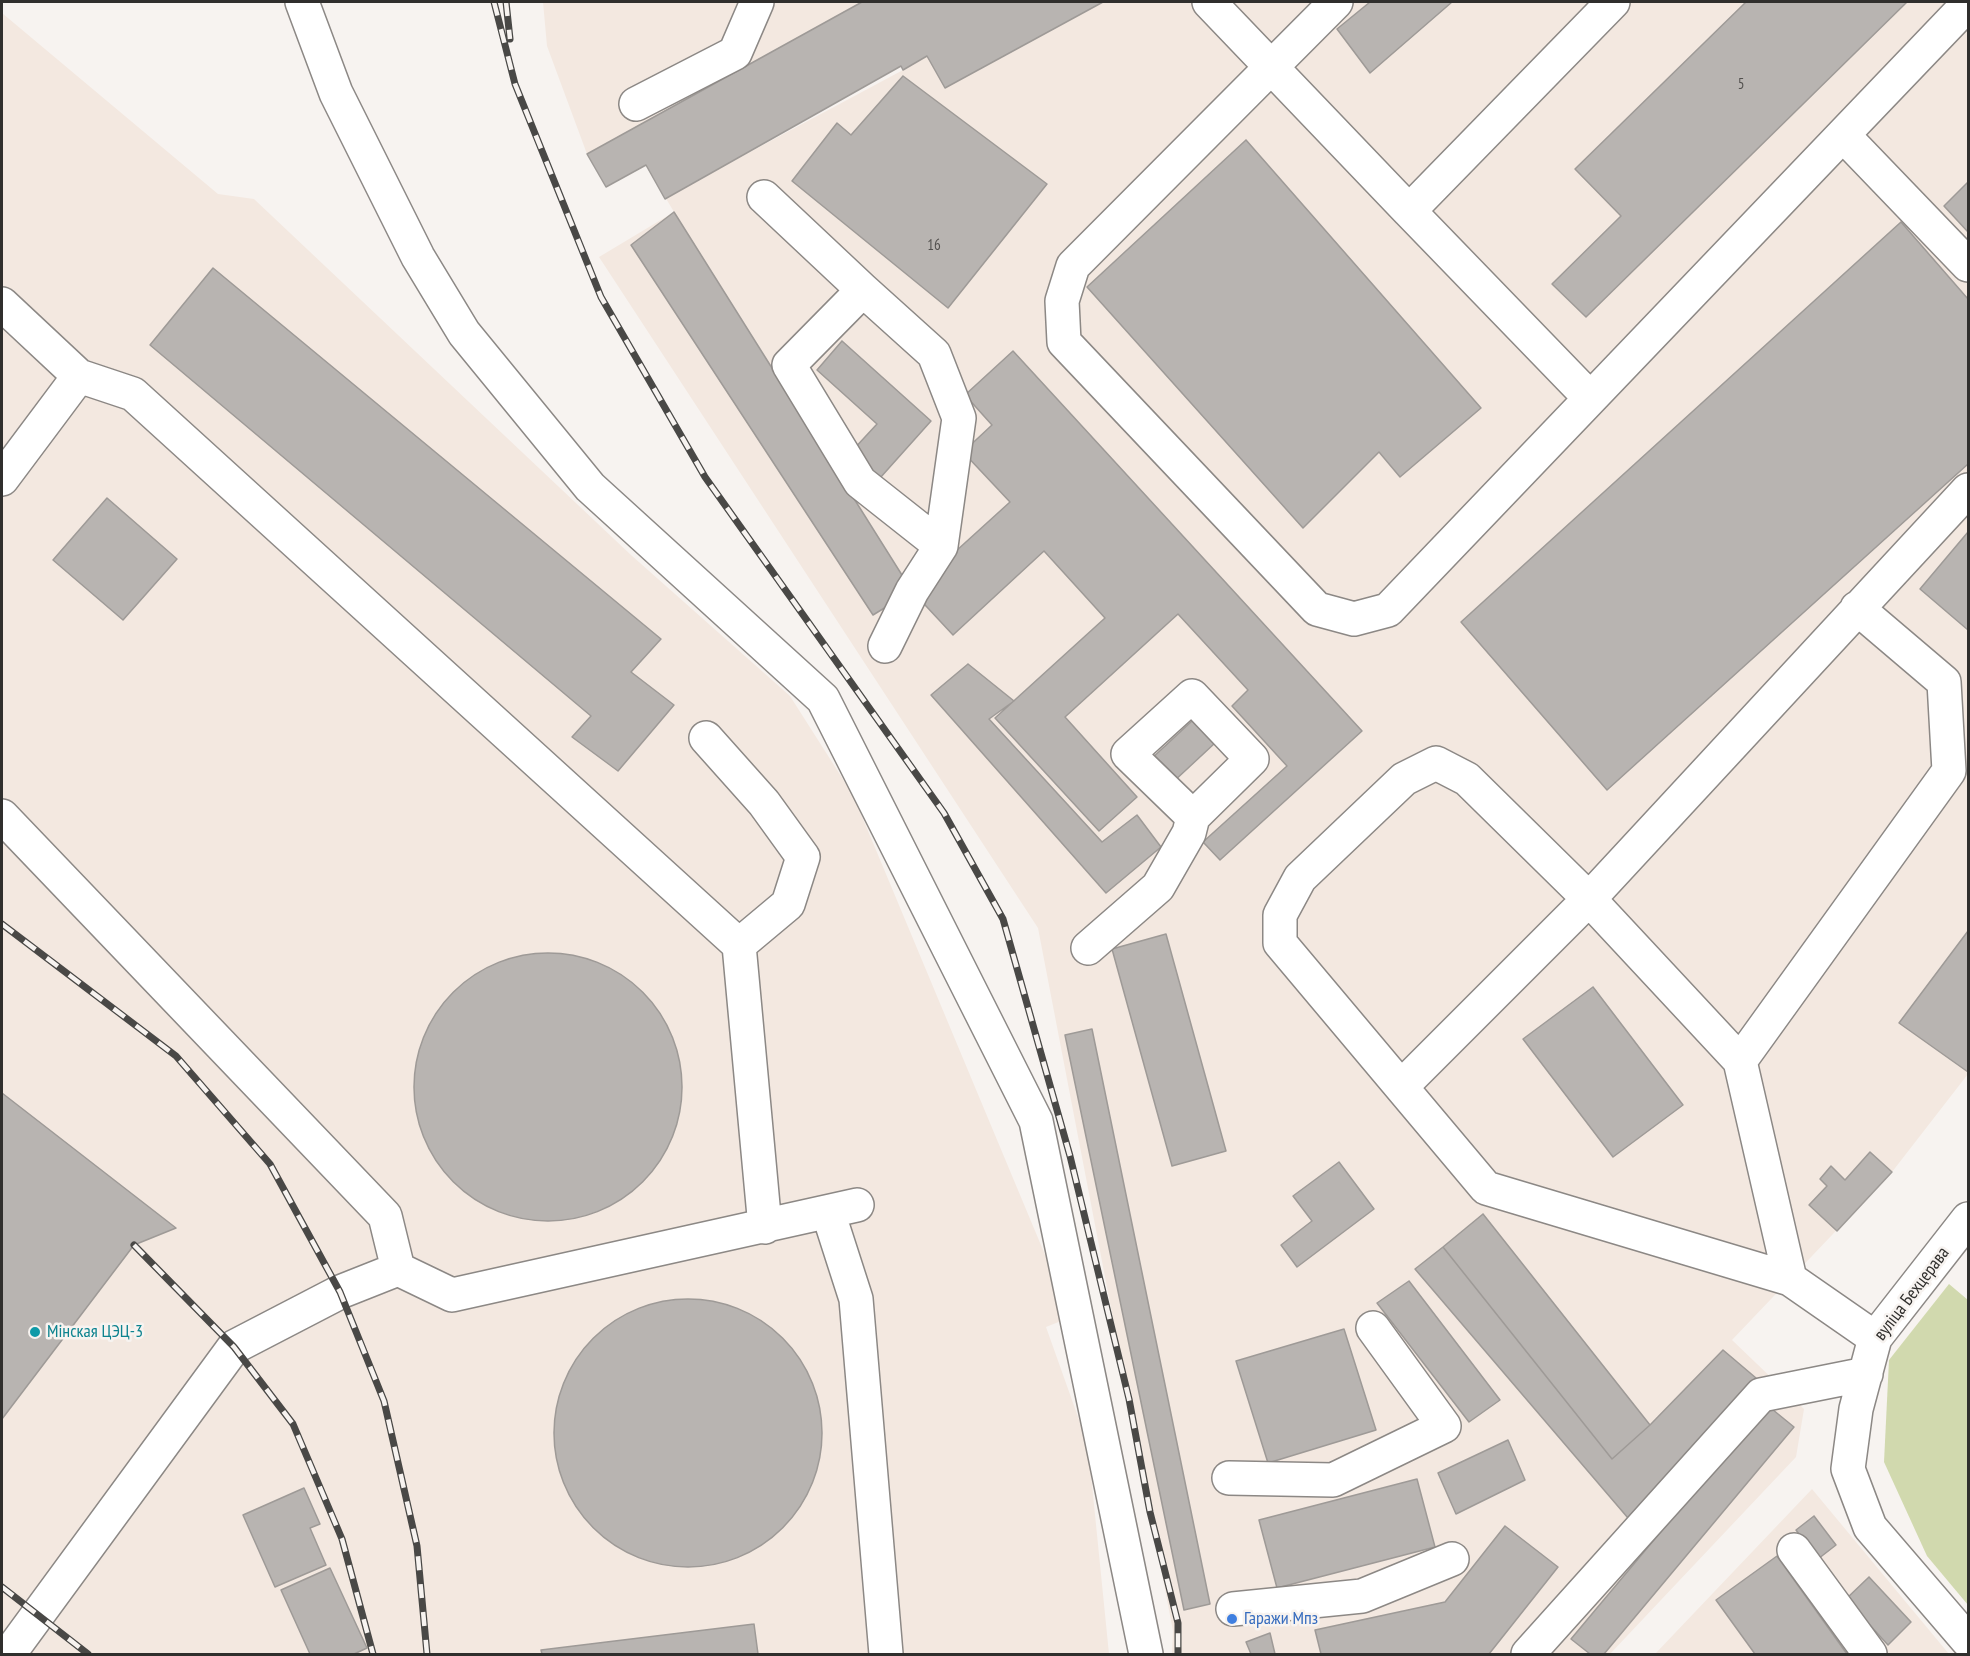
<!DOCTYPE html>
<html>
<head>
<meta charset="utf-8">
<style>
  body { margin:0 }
  #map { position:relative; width:1970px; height:1656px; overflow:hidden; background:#f7f3f0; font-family:"PT Sans Narrow",sans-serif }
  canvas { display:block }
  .frame { position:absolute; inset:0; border:3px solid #302f2d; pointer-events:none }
</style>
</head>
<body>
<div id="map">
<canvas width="1970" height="1656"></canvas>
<div class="frame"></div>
</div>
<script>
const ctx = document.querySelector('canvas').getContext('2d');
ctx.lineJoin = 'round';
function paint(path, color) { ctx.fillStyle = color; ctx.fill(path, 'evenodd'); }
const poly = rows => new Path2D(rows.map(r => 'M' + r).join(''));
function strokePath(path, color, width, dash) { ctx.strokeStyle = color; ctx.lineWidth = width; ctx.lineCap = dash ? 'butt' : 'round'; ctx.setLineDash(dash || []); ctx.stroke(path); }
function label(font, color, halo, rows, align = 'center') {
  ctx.font = font + ' "PT Sans Narrow",sans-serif'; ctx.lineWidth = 5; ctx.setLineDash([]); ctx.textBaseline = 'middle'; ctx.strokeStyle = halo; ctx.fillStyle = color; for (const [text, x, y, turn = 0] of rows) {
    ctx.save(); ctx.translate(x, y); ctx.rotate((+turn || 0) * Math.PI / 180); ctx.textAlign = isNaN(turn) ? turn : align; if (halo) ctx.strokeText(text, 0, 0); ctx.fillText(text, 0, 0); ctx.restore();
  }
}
paint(poly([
  [543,2,1968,2,1968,1074,1892,1172,1732,1340,1804,1409,1796,1457,1610,1654,1172,1654,1173,1631,1038,928,599,257,674,212,646,165,606,187,587,154,547,46],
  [921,59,903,70,720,168,901,66],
  [2,13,218,194,254,199,631,555,790,696,853,795,1071,1317,1046,1327,1088,1445,1109,1654,2,1654],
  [1812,1489,1949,1654,1655,1654]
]), '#f3e8e0');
paint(poly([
  [1949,1284,1968,1300,1968,1605,1927,1556,1884,1462,1889,1360]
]), '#d1d9ae');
const building = poly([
  [862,2,1103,2,945,88,927,56,903,70,901,66,665,199,646,165,606,187,587,154,862,2],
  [1370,2,1452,2,1370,73,1337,29,1370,2],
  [1746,2,1907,2,1586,317,1552,284,1621,216,1575,169,1746,2],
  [903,76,1047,184,948,308,792,181,837,123,851,135,903,76],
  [1246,140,1481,408,1400,477,1379,452,1303,528,1087,287,1246,140],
  [1968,182,1968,232,1944,206,1968,182],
  [674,212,912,591,873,615,631,245,674,212],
  [1901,222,1968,299,1968,464,1607,790,1461,622,1901,222],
  [213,268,661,639,631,672,674,705,618,771,572,737,591,716,150,345,213,268],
  [842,341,931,421,880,478,852,451,877,424,817,370,842,341],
  [1013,351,1362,731,1220,860,1203,842,1287,766,1232,706,1248,690,1178,614,1065,717,1137,797,1099,831,995,718,1105,618,1044,551,953,635,912,591,1010,502,963,452,992,425,965,395,1013,351],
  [107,498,177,559,123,620,53,560,107,498],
  [1968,532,1968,630,1920,589,1968,532],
  [968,664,1014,701,989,719,1102,842,1137,815,1161,847,1106,893,931,695,968,664],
  [1193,720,1215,743,1172,783,1150,760,1193,720],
  [1968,931,1968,1072,1899,1023,1968,931],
  [1166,934,1226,1151,1172,1166,1112,949,1166,934],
  '414 1087a134 134 0 1 1 268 0a134 134 0 1 1-268 0Z',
  [1593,987,1683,1105,1613,1157,1523,1039,1593,987],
  [1092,1029,1210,1604,1184,1610,1065,1035,1092,1029],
  [2,1093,176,1228,134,1245,2,1419,2,1093],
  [1870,1152,1892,1172,1837,1231,1809,1205,1827,1186,1820,1179,1831,1166,1845,1180,1870,1152],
  [1339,1162,1374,1209,1297,1267,1281,1245,1312,1221,1293,1196,1339,1162],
  [1483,1214,1650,1425,1612,1459,1443,1247,1483,1214],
  [1443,1247,1612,1459,1650,1425,1723,1350,1756,1378,1628,1518,1415,1269,1443,1247],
  [1409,1281,1500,1400,1469,1422,1377,1303,1409,1281],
  '554 1433a134 134 0 1 1 268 0a134 134 0 1 1-268 0Z',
  [1344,1329,1376,1430,1268,1463,1236,1361,1344,1329],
  [1767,1405,1794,1427,1604,1654,1590,1654,1571,1639,1767,1405],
  [1508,1440,1525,1480,1456,1514,1438,1473,1508,1440],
  [1417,1479,1435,1547,1277,1588,1259,1520,1417,1479],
  [304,1488,320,1524,310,1528,326,1565,275,1587,243,1515,304,1488],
  [1814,1516,1836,1545,1818,1559,1796,1530,1814,1516],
  [1505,1526,1558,1567,1489,1654,1321,1654,1315,1630,1445,1602,1505,1526],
  [1777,1556,1847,1654,1755,1654,1716,1600,1777,1556],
  [330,1568,367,1648,354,1654,310,1654,281,1590,330,1568],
  [1869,1577,1911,1622,1888,1645,1846,1599,1869,1577],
  [754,1624,758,1654,542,1654,541,1650,754,1624],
  [1270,1633,1275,1654,1251,1654,1246,1642,1270,1633]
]);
paint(building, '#b8b4b1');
strokePath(building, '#9e9a97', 1.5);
const minor = poly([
  [302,2,336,93,418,257,464,333,590,487,823,699,1036,1121,1146,1654],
  [1209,2,1409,211,1613,2],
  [1336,2,1073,266,1062,301,1064,342,1317,609,1354,619,1388,610,1968,4],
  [636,104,735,53,757,2],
  [1843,135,1968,265],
  [764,197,863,290],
  [1409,211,1590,398],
  [863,290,934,354,959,418,941,546,860,482,789,365,863,290],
  [2,304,79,376],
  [2,479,79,376,133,394,739,945,765,1227],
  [1857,608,1944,682,1949,771,1740,1061,1790,1279,1875,1338],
  [885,646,912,591,941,546],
  [706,738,764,803,803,857,788,904,739,945],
  [2,816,385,1216,398,1269,340,1292,234,1347,9,1654],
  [1088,948,1158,887,1189,833,1193,817,1252,759,1192,696,1128,754,1193,817],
  [1740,1061,1589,899,1467,779,1436,763,1404,779,1300,878,1280,915,1280,943,1486,1188,1790,1279],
  [1402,1086,1589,899,1968,490],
  [828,1212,856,1299,886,1654],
  [1968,1219,1875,1338,1856,1409,1848,1469,1870,1527,1968,1641],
  [398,1269,452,1295,857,1205],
  [1229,1478,1333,1480,1444,1426,1373,1328],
  [1794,1550,1870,1654],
  [1233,1609,1362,1596,1452,1559],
  [1528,1654,1761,1395,1866,1374]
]);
strokePath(minor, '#8c8885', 36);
strokePath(minor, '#fff', 33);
const rail = poly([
  [494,2,515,84,601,297,705,477,944,813,1003,919,1070,1156,1129,1399,1150,1512,1178,1623,1178,1654],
  [506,2,510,39],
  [2,924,176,1056,270,1164,340,1292,384,1401,417,1546,427,1654],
  [134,1245,234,1347,293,1424,342,1539,373,1654],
  [2,1587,88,1654]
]);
strokePath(rail, '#494846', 7);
strokePath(rail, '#f7f3f0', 4.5, [14]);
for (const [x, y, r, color] of [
  [35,1332,6,"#0f9aa8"],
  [1232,1619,6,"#3f7fe0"]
]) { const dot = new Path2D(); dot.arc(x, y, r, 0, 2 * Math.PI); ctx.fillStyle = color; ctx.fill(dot); strokePath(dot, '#f7f3f0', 2); }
label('15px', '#52504e', null, [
  ["5",1741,85],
  ["16",934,246]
]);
label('18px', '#302f2d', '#f7f3f0', [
  ["вуліца Бехцерава",1912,1294,-53]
]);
label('18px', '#0d838f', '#f7f3f0', [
  ["Мінская ЦЭЦ-3",47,1332]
], 'left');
label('18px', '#366cbe', '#f7f3f0', [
  ["Гаражи Мпз",1244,1619]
], 'left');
</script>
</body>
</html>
